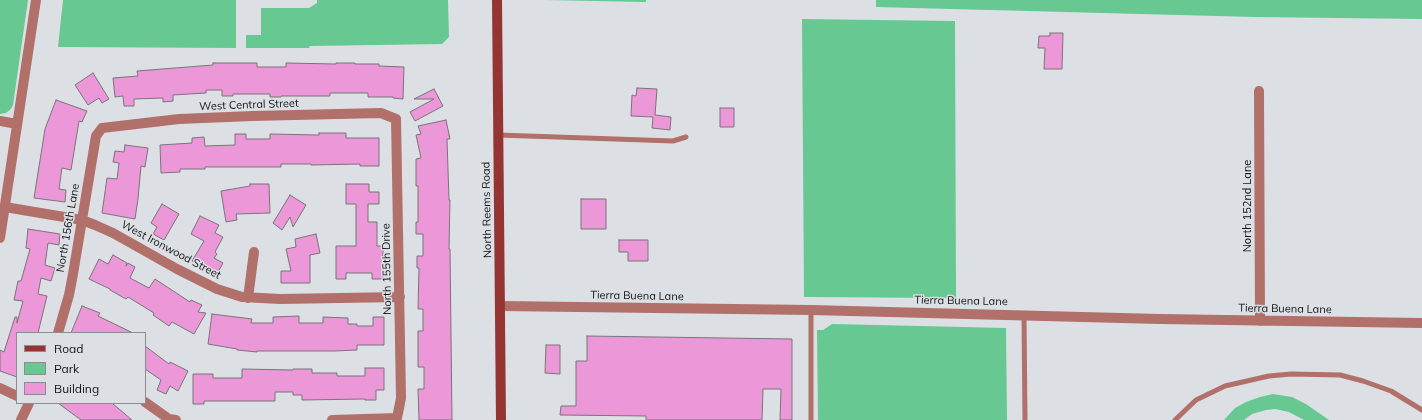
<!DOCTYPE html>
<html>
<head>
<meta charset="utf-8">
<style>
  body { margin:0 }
  #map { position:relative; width:1422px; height:420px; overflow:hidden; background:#dce0e5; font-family:Mulish,sans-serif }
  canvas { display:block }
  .legend { position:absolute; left:16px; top:332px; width:130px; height:72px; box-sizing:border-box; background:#dce0e5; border:1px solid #8b8e91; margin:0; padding:5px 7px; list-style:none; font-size:12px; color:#111314 }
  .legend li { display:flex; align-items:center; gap:8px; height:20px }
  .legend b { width:20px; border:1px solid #8b8e91 }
</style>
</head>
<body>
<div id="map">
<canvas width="1422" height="420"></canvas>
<ul class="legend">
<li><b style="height:5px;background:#943534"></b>Road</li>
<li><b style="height:11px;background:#67c891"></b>Park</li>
<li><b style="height:11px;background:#eb97d8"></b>Building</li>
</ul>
</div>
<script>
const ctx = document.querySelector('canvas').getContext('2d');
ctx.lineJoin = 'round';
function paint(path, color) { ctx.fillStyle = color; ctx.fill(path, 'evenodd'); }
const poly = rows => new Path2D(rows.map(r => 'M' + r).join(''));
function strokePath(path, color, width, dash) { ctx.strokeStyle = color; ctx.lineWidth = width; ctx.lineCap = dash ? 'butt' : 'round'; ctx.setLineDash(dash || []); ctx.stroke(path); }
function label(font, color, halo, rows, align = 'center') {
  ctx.font = font + ' Mulish,sans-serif'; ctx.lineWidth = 3; ctx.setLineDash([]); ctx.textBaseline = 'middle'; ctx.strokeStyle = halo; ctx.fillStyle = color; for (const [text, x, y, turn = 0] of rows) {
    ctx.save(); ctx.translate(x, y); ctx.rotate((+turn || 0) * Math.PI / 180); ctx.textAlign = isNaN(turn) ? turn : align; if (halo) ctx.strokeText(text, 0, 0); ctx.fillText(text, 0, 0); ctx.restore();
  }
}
paint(poly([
  [0,0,28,0,13,105,11,109,6,113,0,114],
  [63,0,236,0,236,48,58,47],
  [317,0,448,0,449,37,442,44,310,46,309,48,246,48,246,35,261,35,261,8,309,8,317,3],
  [545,0,646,0,646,2],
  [876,0,1422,0,1422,19,1255,17,876,7],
  [802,19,955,21,956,298,804,297],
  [832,324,1006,328,1007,420,818,420,817,330,823,330],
  [1273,394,1292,397,1306,404,1329,420,1304,420,1289,412,1275,409,1266,410,1252,414,1244,420,1224,420,1235,408,1246,402,1260,397]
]), '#67c891');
const building = poly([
  [1050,33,1063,33,1062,69,1044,69,1045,48,1038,48,1039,36,1050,36,1050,33],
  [213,63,257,63,257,67,286,67,286,63,336,64,336,63,355,63,355,64,379,64,379,66,404,67,403,99,393,98,393,97,368,97,368,93,330,93,330,96,281,96,281,97,270,97,270,94,233,94,233,96,222,96,222,90,206,90,206,93,173,95,173,101,163,102,163,98,134,99,134,106,124,106,123,96,115,97,113,78,138,76,137,71,213,65,213,63],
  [93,73,109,99,102,103,99,98,88,105,75,85,93,73],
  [637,88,657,89,655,115,671,117,670,130,652,128,653,117,631,116,632,95,636,96,637,88],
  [434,89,443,106,415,121,410,112,434,99,414,99,434,89],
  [56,100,87,111,82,122,79,121,71,170,62,168,59,189,66,190,65,202,34,198,45,129,56,100],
  [720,108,734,108,734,127,720,127,720,108],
  [446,120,450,139,447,139,449,200,450,200,449,249,450,249,452,420,419,420,418,389,424,389,424,367,418,367,418,331,423,331,423,309,418,309,419,268,417,268,417,256,423,256,423,234,416,234,416,222,418,222,418,186,416,186,416,159,421,158,416,135,421,134,418,126,446,120],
  [319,133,346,133,346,138,379,138,379,166,360,166,360,164,311,165,311,164,281,164,281,167,205,167,205,169,180,169,180,172,161,173,160,145,192,143,192,138,204,137,205,146,235,145,235,134,246,134,246,139,270,139,270,134,319,135,319,133],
  [125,145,148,148,145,167,141,166,138,199,135,219,102,213,107,178,117,179,119,163,113,162,115,151,124,152,125,145],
  [250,184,269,184,270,213,236,214,237,220,226,222,221,191,250,186,250,184],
  [346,184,369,184,369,192,379,192,379,204,368,204,368,222,377,222,377,246,383,246,383,279,372,279,372,273,346,273,346,279,336,279,336,246,356,246,356,204,346,204,346,184],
  [290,195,306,205,293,227,290,217,282,230,273,223,290,195],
  [581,199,606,199,606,229,581,229,581,199],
  [162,204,179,214,164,240,153,234,157,227,151,223,162,204],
  [200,216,219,225,215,233,223,237,215,252,217,254,214,258,223,263,217,274,192,261,204,241,191,234,200,216],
  [28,229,60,234,59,245,48,243,45,265,55,268,51,281,41,278,38,294,47,296,38,333,17,333,17,377,0,371,0,350,4,352,15,317,17,317,17,323,23,301,14,300,18,281,21,281,30,249,26,248,28,229],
  [316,234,320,253,310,255,310,283,281,283,281,271,291,271,286,249,296,247,295,239,316,234],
  [619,240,648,240,648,261,628,261,628,252,619,252,619,240],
  [113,255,127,263,126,266,128,263,135,267,130,278,149,288,155,279,190,302,191,300,202,305,198,312,206,313,194,334,172,322,169,326,153,315,154,313,128,297,126,299,110,290,110,289,89,279,99,259,108,264,113,255],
  [82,306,100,313,98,316,133,333,71,333,82,306],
  [212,314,252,319,251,323,273,323,273,317,299,316,299,323,323,323,323,317,348,318,348,324,357,324,357,326,373,326,373,317,384,317,384,345,357,345,357,350,334,351,257,351,257,352,237,350,237,349,208,344,212,314],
  [587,336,792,339,792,420,780,420,781,389,763,389,762,420,646,420,646,416,560,415,561,406,576,406,576,361,587,361,587,336],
  [546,345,560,345,560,374,545,373,546,345],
  [145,346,169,364,170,362,188,371,178,391,170,386,166,394,157,390,161,380,145,369,145,346],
  [365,368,384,368,384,390,376,390,376,400,365,400,365,399,302,400,302,395,293,395,293,392,275,392,275,401,204,401,204,404,193,404,193,374,213,374,213,378,242,378,242,369,293,370,293,369,312,369,312,373,337,373,337,376,365,376,365,368],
  [58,403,112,403,132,420,81,420,58,403]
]);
paint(building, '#eb97d8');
strokePath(building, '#797478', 1);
strokePath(poly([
  [498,135,673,141,686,137],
  [811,310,811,420],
  [1024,315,1025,420],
  [1175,420,1196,400,1225,386,1269,376,1291,374,1340,375,1363,381,1391,391,1422,410]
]), '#b2706b', 5);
strokePath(poly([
  [1259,91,1260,321],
  [0,121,17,124],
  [5,207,82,220,95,225,113,233,177,269,217,289,242,297,280,299,400,297],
  [248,298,254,252],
  [500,306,811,310,1160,319,1422,323],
  [58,333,69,295,73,274,96,136,102,128,179,119,252,116,381,113,396,119,401,398,397,418,332,420],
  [0,388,17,396],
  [145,402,169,419,176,420],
  [21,420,29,403]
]), '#b2706b', 10);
strokePath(poly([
  [0,238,36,0]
]), '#b2706b', 10);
strokePath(poly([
  [497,0,501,420]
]), '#943534', 10);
label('11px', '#111314', '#dce0e5', [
  ["West Central Street",249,105,-2],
  ["North 152nd Lane",1248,206,-90],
  ["North Reems Road",487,210,-91],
  ["North 156th Lane",68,228,-80],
  ["West Ironwood Street",171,250,28],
  ["North 155th Drive",387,269,-91],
  ["Tierra Buena Lane",637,296,1],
  ["Tierra Buena Lane",961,301,1],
  ["Tierra Buena Lane",1285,309,1]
]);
</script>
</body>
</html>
